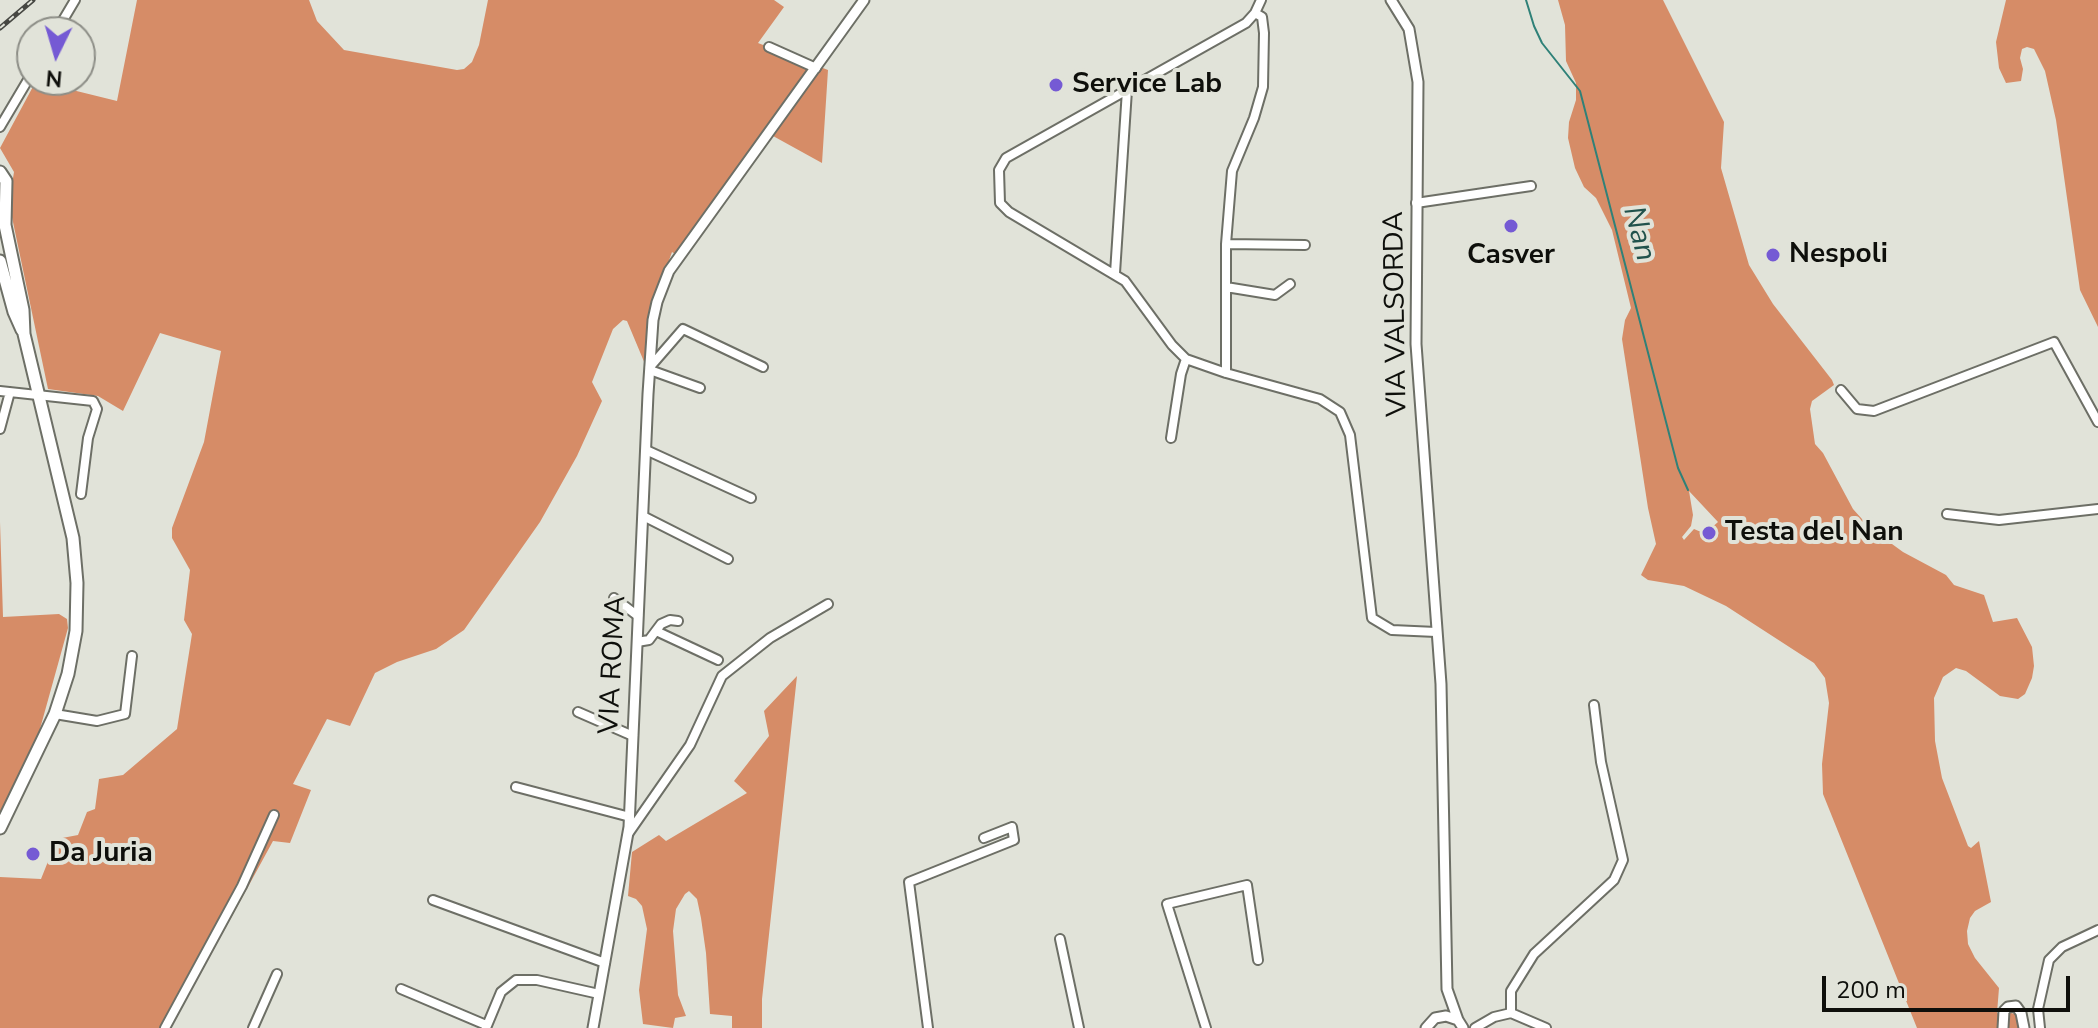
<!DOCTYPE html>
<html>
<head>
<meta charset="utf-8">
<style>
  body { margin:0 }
  #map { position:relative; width:2098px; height:1028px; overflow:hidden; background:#e1e3d9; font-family:"Nunito Sans",sans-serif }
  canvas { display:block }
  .north { position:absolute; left:16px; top:16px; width:80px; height:80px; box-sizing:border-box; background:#e1e3d9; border:2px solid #8d8e87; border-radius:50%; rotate:185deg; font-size:22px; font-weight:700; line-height:32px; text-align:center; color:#0e0f0b }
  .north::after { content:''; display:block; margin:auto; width:28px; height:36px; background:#755ad4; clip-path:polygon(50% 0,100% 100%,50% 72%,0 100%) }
  .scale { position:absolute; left:1822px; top:976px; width:248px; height:36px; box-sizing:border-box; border:4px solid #0e0f0b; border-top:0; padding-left:10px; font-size:24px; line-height:28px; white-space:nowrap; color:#0e0f0b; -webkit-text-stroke:6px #e1e3d9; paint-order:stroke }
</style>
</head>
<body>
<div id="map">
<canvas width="2098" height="1028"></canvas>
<div class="north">N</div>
<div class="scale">200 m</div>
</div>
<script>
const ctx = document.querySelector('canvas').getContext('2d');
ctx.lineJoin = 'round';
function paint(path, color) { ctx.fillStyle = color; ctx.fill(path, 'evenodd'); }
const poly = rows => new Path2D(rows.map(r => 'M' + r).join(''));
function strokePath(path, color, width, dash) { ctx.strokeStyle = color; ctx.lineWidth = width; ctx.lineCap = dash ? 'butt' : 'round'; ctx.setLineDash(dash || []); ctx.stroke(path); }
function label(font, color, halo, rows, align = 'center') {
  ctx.font = font + ' "Nunito Sans",sans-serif'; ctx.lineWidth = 8; ctx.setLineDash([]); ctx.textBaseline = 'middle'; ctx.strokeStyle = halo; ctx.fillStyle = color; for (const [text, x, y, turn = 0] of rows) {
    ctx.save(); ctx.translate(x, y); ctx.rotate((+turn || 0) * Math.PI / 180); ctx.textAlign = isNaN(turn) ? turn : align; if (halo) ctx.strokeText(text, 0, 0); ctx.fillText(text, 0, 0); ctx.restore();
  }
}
paint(poly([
  [137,0,309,0,317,21,344,50,457,70,464,69,472,62,479,45,488,0,774,0,784,7,758,43,828,70,822,163,764,131,678,256,672,252,648,319,645,364,627,321,623,320,613,329,592,382,602,401,577,456,540,522,464,630,436,649,397,662,375,673,350,726,327,719,293,784,311,790,290,843,273,841,171,1028,0,1028,0,877,41,879,57,839,78,835,87,812,95,809,99,779,123,775,177,729,192,634,184,620,190,570,172,538,172,528,204,442,221,351,160,333,123,411,98,396,48,389,9,203,14,172,0,148,36,81,117,101],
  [1558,0,1663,0,1724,122,1721,168,1749,265,1773,304,1832,380,1834,385,1812,401,1810,409,1815,444,1823,453,1853,509,1870,528,1903,552,1946,575,1954,585,1984,595,1993,622,2017,618,2032,647,2034,666,2032,678,2025,694,2018,699,2000,696,1966,671,1956,668,1943,677,1934,698,1935,741,1942,778,1968,846,1971,848,1979,841,1991,902,1975,911,1970,918,1967,931,1968,944,1975,958,1999,988,1997,1013,2006,1016,2011,1013,2015,1014,2020,1028,1917,1028,1823,794,1822,764,1829,703,1825,678,1814,663,1726,606,1684,586,1648,580,1641,575,1656,544,1648,508,1622,339,1625,320,1631,308,1612,230,1596,198,1584,187,1575,168,1568,138,1569,122,1576,100,1576,83,1566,61,1565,25],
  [1689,491,1718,522,1709,530,1701,532,1694,529,1684,540,1682,537,1691,526,1693,515],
  [2006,0,2098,0,2098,327,2080,290,2056,120,2045,71,2034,49,2027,47,2022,49,2020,58,2023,69,2021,81,2006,83,1999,68,1996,42],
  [0,522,3,617,59,614,67,619,68,628,38,736,0,821],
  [797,676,762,999,762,1028,732,1028,732,1016,710,1014,706,953,701,918,697,899,689,891,685,894,676,909,673,931,678,995,686,1016,675,1018,673,1028,643,1024,639,990,647,929,642,906,636,899,628,896,632,852,659,835,666,841,747,793,734,781,769,736,764,711]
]), '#d68c67');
strokePath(poly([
  [1526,0,1534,26,1542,43,1580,91,1678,468,1688,490]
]), '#2f8178', 2);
const minor = poly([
  [1255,13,1246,23,1006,158,999,170,1000,203,1009,212,1125,281,1172,345,1186,359,1226,373,1320,399,1340,412,1350,435,1372,618,1392,630,1436,632],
  [56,32,75,0],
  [769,47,816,68],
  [0,127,32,73],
  [1416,203,1531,186],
  [1226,244,1305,245],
  [1115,273,1127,90],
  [1226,287,1275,295,1290,284],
  [650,367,683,329,763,367],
  [650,370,700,388],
  [1226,373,1226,244,1232,171,1254,118,1263,87,1264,33,1262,17,1255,13,1261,0],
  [1841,390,1857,409,1874,411,2054,342,2098,422],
  [0,391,93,401,97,409,88,438,81,494],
  [0,429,10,392],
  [1171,438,1181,374,1186,359],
  [646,450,751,498],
  [1947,514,1999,520,2098,509],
  [643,516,728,559],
  [614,598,638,616],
  [656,631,718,660],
  [637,642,649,640,661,624,670,620,678,621],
  [578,712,633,736],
  [55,714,97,721,125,714,132,656],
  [516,787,630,817],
  [628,834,690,745,722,676,770,638,828,604],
  [433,900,605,963],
  [1060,939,1079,1028],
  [401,989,486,1025],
  [1511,1013,1511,991,1534,954,1614,880,1623,860,1601,762,1594,705],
  [165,1028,242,886,274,815],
  [253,1028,277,974],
  [486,1028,501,992,516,980,537,980,599,994],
  [928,1028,909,882,1014,840,1012,827,984,838],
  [1206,1028,1167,904,1247,885,1258,960],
  [1475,1028,1494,1017,1511,1013,1546,1028],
  [2040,1028,2038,1009,2049,960,2062,947,2098,930]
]);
const tertiary = poly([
  [1391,0,1409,29,1418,82,1416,344,1441,684,1447,989,1458,1020],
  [593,1028,629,827,648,394,653,320,657,302,669,271,864,0],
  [1426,1028,1435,1018,1446,1016,1458,1020,1463,1028],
  [2003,1028,2004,1011,2008,1007,2016,1006,2021,1013,2024,1028]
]);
const secondary = poly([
  [0,172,6,181,5,225,23,310,24,334,73,538,77,583,76,631,68,674,55,714,0,828],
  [0,261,14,312,22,330]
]);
strokePath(minor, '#6d6f66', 12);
strokePath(tertiary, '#6d6f66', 13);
strokePath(secondary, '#6d6f66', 15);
strokePath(minor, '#fff', 8);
strokePath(tertiary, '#fff', 9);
strokePath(secondary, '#fff', 11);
const rail = poly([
  [0,28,33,0]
]);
strokePath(rail, '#464742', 5);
strokePath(rail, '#e1e3d9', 2, [6]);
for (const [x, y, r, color] of [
  [1056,85,8,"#755ad4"],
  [1511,226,8,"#755ad4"],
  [1773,255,8,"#755ad4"],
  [1709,533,8,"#755ad4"],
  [33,854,8,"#755ad4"]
]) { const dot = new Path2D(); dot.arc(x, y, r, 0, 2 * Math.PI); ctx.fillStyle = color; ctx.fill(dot); strokePath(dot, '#e1e3d9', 3); }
label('bold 28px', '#0e0f0b', '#e1e3d9', [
  ["Service Lab",1072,85],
  ["Nespoli",1789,255],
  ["Casver",1511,256,"center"],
  ["Testa del Nan",1725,533],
  ["Da Juria",49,854]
], 'left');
label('28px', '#0e0f0b', '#e1e3d9', [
  ["VIA VALSORDA",1397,314,-91],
  ["VIA ROMA",614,665,-87]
]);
label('italic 30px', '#21524c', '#e1e3d9', [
  ["Nan",1638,234,75]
]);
</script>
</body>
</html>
